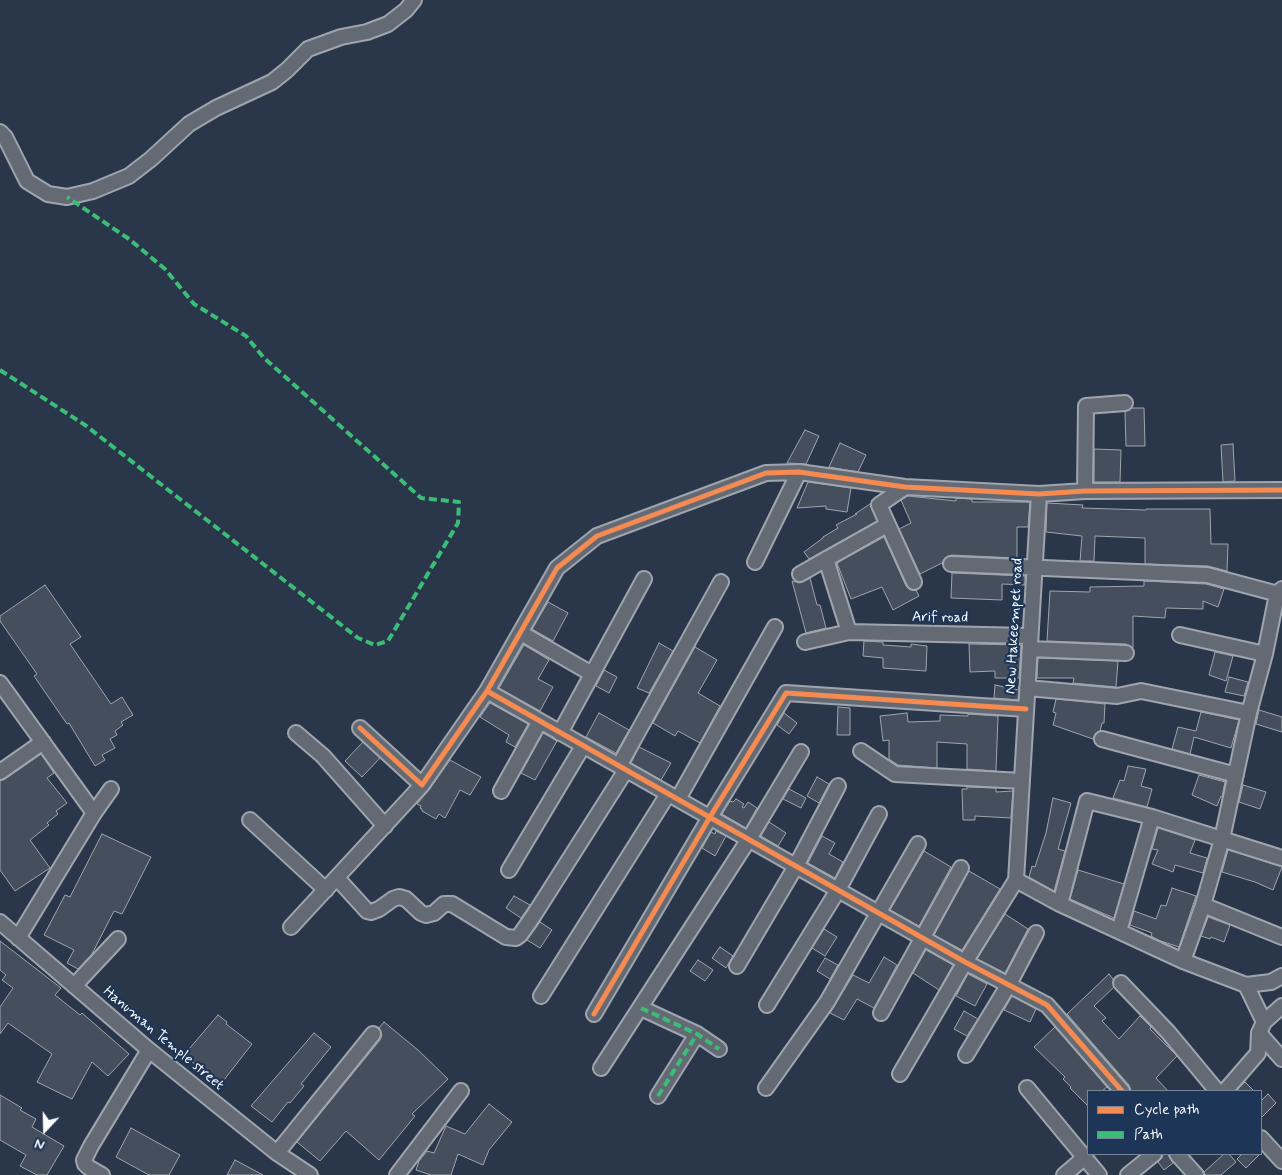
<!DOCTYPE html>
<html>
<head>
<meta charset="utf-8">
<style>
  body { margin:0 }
  #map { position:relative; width:1282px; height:1175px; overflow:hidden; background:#2a374a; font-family:Mynerve,sans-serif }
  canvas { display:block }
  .legend { position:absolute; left:1087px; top:1090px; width:175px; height:65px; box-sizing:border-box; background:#1d3557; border:1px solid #77869a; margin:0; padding:6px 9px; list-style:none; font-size:15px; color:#fff }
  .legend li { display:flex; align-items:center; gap:10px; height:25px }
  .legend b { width:25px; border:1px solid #77869a }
  .north { position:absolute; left:20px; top:1105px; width:50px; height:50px; -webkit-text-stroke:4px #1d3557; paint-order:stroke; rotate:201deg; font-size:14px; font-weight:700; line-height:20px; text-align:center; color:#fff }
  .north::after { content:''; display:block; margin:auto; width:18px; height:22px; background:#fff; clip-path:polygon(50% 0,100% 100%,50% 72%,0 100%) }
</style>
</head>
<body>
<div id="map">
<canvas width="1282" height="1175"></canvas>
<ul class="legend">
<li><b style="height:6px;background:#f68b52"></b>Cycle path</li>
<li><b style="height:6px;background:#3abd76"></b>Path</li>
</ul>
<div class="north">N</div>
</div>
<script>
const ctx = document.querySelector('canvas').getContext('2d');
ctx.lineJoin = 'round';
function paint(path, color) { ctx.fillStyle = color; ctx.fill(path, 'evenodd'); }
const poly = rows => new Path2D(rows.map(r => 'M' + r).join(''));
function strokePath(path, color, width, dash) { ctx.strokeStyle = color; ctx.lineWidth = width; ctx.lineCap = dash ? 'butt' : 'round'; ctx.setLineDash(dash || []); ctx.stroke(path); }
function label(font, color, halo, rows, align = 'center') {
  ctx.font = font + ' Mynerve,sans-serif'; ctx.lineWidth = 4.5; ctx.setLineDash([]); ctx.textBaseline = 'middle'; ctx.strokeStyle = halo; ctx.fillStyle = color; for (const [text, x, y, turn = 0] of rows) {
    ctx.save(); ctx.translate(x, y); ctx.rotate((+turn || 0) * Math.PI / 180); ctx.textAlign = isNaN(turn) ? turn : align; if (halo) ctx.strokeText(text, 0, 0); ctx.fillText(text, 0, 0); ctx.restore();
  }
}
const building = poly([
  [1132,408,1144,408,1145,446,1126,446,1125,412,1132,408],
  [805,430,819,436,806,464,787,463,805,430],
  [840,443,866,455,858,472,829,467,840,443],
  [1233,444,1235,481,1223,482,1221,445,1233,444],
  [1094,449,1121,450,1120,482,1094,482,1094,449],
  [808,482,851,488,847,512,826,509,826,506,797,508,808,482],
  [908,496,956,501,956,498,972,499,972,502,1030,502,1028,527,1017,527,1017,558,951,555,944,559,942,563,920,574,899,529,911,523,901,500,908,496],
  [1047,503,1083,505,1082,508,1146,510,1146,509,1210,509,1211,544,1228,544,1227,571,1208,566,1145,564,1145,538,1095,536,1094,561,1080,561,1082,536,1046,532,1047,503],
  [870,504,877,521,809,559,804,552,823,538,823,537,838,528,836,525,857,514,855,514,870,504],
  [884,537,906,586,909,589,916,590,919,596,893,610,882,587,851,599,837,563,884,537],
  [952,573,1025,576,1025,585,1002,584,1002,600,951,598,952,573],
  [810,578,817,605,820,605,826,628,806,633,792,581,800,583,810,578],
  [1144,581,1206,584,1224,589,1218,607,1203,601,1203,609,1166,608,1165,618,1133,616,1133,648,1126,644,1047,641,1050,591,1090,592,1090,587,1144,586,1144,581],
  [45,585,81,637,70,644,111,704,122,697,133,715,121,722,123,725,115,731,117,735,110,739,115,748,102,755,105,760,95,766,69,723,67,724,34,676,37,674,0,621,0,616,45,585],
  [548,602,568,613,553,641,532,629,548,602],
  [864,641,883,642,883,645,911,647,911,644,927,646,926,671,883,668,883,658,863,656,864,641],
  [659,643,673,651,649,693,637,688,659,643],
  [969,644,1021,645,1019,678,995,678,995,671,970,672,969,644],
  [524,645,549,660,538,679,553,687,540,711,499,688,524,645],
  [695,647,717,660,698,693,720,706,700,743,678,731,675,736,653,723,695,647],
  [1215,652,1233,656,1226,681,1209,675,1215,652],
  [1038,658,1118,661,1116,687,1073,683,1074,678,1037,678,1038,658],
  [604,670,617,677,609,693,596,686,604,670],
  [1229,677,1248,682,1244,696,1225,692,1229,677],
  [995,685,1019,690,1018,700,994,698,995,685],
  [1056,699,1105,704,1104,723,1102,723,1100,731,1096,733,1093,739,1053,725,1056,713,1053,712,1056,699],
  [490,703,528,724,515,747,506,742,509,735,480,717,490,703],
  [838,707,850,708,850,735,837,735,838,707],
  [1259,710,1282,717,1282,732,1256,724,1259,710],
  [1201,712,1239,720,1231,748,1194,737,1190,754,1172,749,1178,727,1196,731,1201,712],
  [599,713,629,730,616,753,586,737,599,713],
  [784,713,797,723,789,734,777,725,784,713],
  [907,713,908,722,940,721,940,715,968,716,968,714,998,716,996,771,967,769,967,744,937,742,937,768,898,765,889,759,889,740,883,741,880,716,907,713],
  [543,733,557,741,535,780,521,773,543,733],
  [363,742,380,758,362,777,345,761,363,742],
  [639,747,671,763,661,780,631,763,639,747],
  [41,754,54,773,47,778,67,803,56,811,58,814,47,823,49,825,30,840,50,868,15,891,0,870,0,781,5,779,41,754],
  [450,760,481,777,470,795,460,790,445,818,439,814,436,819,422,811,422,809,420,808,421,806,417,804,429,790,450,760],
  [1128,766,1146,769,1141,786,1152,789,1147,807,1113,798,1120,780,1124,781,1128,766],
  [1199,775,1225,782,1222,797,1221,796,1217,806,1192,795,1199,775],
  [817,777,829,784,819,803,807,796,817,777],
  [1243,785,1266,792,1260,809,1239,802,1243,785],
  [967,787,996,788,996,792,1013,791,1011,818,975,816,975,820,963,820,962,789,967,789,967,787],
  [789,789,806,798,801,808,783,799,789,789],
  [1053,798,1071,803,1058,849,1065,851,1054,891,1029,877,1032,866,1035,867,1046,833,1053,798],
  [736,799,744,804,742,807,744,808,748,802,757,808,746,828,722,814,730,801,733,802,736,799],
  [769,822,786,833,778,846,761,836,769,822],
  [1158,828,1195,840,1190,853,1207,858,1203,873,1175,865,1173,872,1152,864,1158,850,1152,849,1158,828],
  [716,831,726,836,715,856,702,848,711,832,715,834,716,831],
  [102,834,151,857,122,914,114,911,92,954,78,969,67,963,74,950,44,935,65,895,70,897,102,834],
  [822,836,835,843,829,854,843,862,835,878,808,863,822,836],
  [1228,850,1282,867,1273,890,1255,882,1222,872,1228,850],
  [924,851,951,867,919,926,890,910,924,851],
  [1078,870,1124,884,1114,918,1070,899,1078,870],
  [969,871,1000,889,962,950,934,935,969,871],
  [1172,888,1196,896,1179,947,1158,940,1151,936,1152,933,1130,925,1134,911,1156,919,1161,905,1166,906,1172,888],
  [514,896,530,905,521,918,506,908,514,896],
  [1005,914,1028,929,1005,973,977,959,1005,914],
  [1208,917,1230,925,1224,942,1211,937,1210,939,1201,936,1208,917],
  [540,922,552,930,540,948,527,940,540,922],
  [824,929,837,937,825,956,812,948,824,929],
  [0,941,61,988,55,995,80,1015,82,1013,129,1054,108,1076,92,1062,72,1099,37,1082,52,1054,8,1023,0,1034,0,1007,13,988,2,980,6,975,0,970,0,941],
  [720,947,733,956,726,968,712,958,720,947],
  [926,950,953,965,939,990,913,973,926,950],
  [884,957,897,965,874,1008,857,999,844,1020,830,1013,853,975,869,983,884,957],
  [825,958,838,965,830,979,817,971,825,958],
  [698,960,713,970,705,981,690,971,698,960],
  [968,974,987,984,975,1006,956,996,968,974],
  [1109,974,1113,979,1114,987,1094,1006,1106,1018,1102,1021,1119,1039,1140,1016,1151,1027,1150,1029,1177,1056,1156,1078,1168,1091,1131,1091,1129,1085,1067,1014,1109,974],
  [1012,996,1036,1009,1030,1022,1004,1010,1012,996],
  [964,1011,978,1019,967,1036,954,1029,964,1011],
  [218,1015,227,1022,226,1024,252,1044,220,1085,184,1055,218,1015],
  [384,1022,418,1050,448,1079,412,1114,415,1116,379,1160,346,1131,320,1161,297,1142,380,1040,382,1035,379,1028,384,1022],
  [1055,1027,1107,1087,1102,1091,1088,1091,1088,1106,1070,1088,1071,1087,1063,1079,1065,1077,1034,1047,1055,1027],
  [314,1033,331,1047,301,1084,304,1086,290,1103,288,1102,272,1122,251,1106,314,1033],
  [1245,1082,1254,1091,1236,1091,1245,1082],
  [1268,1094,1276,1103,1261,1118,1261,1101,1268,1094],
  [0,1095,22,1108,20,1110,36,1119,32,1127,64,1146,47,1175,37,1175,20,1166,26,1155,0,1140,0,1095],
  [489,1104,512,1122,489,1150,483,1165,458,1154,451,1175,431,1175,416,1170,419,1161,427,1151,434,1153,446,1126,465,1134,489,1104],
  [131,1128,180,1155,169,1175,149,1175,116,1157,131,1128],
  [1163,1154,1168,1154,1173,1163,1164,1170,1158,1162,1162,1158,1163,1154],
  [1224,1154,1229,1154,1236,1162,1221,1175,1205,1175,1204,1172,1224,1154],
  [1242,1154,1260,1154,1246,1168,1237,1159,1242,1154],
  [235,1160,263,1175,227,1175,235,1160]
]);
paint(building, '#444e5c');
strokePath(building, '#9fa5ae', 1);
const minor = poly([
  [0,132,5,137,27,181,48,194,67,197,93,191,129,176,151,159,189,124,216,108,272,82,287,70,308,49,341,37,367,32,388,24,406,10,414,0],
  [905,487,879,505,914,582],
  [1085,491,1086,406,1125,403],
  [826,559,849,632],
  [755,562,799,472],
  [951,564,1207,575,1282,595],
  [800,574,887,525],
  [521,633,592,674],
  [1180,635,1265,654],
  [805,642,849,632,1030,636],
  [1030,649,1126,653],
  [0,683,94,813,18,938],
  [1027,688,1117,696,1141,691,1249,713],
  [487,691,965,962,1047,1005,1122,1091],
  [360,728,422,785,487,691,557,568,597,536,766,473,799,472,905,487,1039,494,1085,491,1282,490],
  [296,733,323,756,385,826],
  [560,733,644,579],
  [1102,739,1236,775],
  [861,751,895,774,1022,781],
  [619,766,721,582],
  [0,772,43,742],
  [501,791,540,721],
  [678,799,775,627],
  [94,813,111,789],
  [250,820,326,890],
  [509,870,583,746],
  [337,878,367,911,371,912,379,909,393,899,399,897,406,899,421,913,426,915,434,913,444,904,452,904,506,937,516,938,520,935,534,915,626,770],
  [1016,880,1060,904,1183,961,1246,985,1271,982,1282,976],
  [1060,904,1087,801,1152,817,1282,858],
  [1203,905,1282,937],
  [0,922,149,1050,277,1153,310,1175],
  [291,927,422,785],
  [1119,931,1152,817],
  [1183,961,1203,905,1222,839,1249,713,1265,654,1277,594,1282,589],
  [737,966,796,866,838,786],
  [1121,983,1168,1032,1217,1091],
  [1246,985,1264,1022],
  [74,986,118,939],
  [541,996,668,794],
  [767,1005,838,890,879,814],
  [641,1008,697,1034,719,1049],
  [881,1013,961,868],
  [594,1014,710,817,786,693,1026,709],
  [1259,1033,1282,1059],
  [966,1055,1009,984,1036,933],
  [601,1068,749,839,801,752],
  [900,1074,965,962,1016,880,1039,494],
  [766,1088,827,1002,918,844],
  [1027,1088,1099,1175],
  [1225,1091,1258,1053,1259,1033,1264,1022,1282,1006],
  [658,1096,697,1034],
  [1261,1138,1282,1161],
  [277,1153,373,1034],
  [1177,1154,1196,1175],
  [102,1175,88,1167,85,1164,84,1160,91,1146,149,1050],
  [397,1175,461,1091],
  [1064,1175,1084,1158],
  [1128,1175,1154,1154]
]);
strokePath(minor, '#9fa5ae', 18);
strokePath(minor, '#636a74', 14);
strokePath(poly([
  [0,370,85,425,358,638,375,645,388,641,458,523,459,502,421,498,264,358,246,336,194,304,165,269,129,239,67,197],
  [641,1008,697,1034,719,1049],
  [658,1096,697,1034]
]), '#3abd76', 4, [8, 4]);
strokePath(poly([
  [487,691,965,962,1047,1005,1122,1091],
  [360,728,422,785,487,691,557,568,597,536,766,473,799,472,905,487,1039,494,1085,491,1282,490],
  [594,1014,710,817,786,693,1026,709]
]), '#f68b52', 5);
label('15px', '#fff', '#1d3557', [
  ["Arif road",940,618,1],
  ["New Hakeempet road",1015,626,-87],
  ["Hanuman Temple street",163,1039,40]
]);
</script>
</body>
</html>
